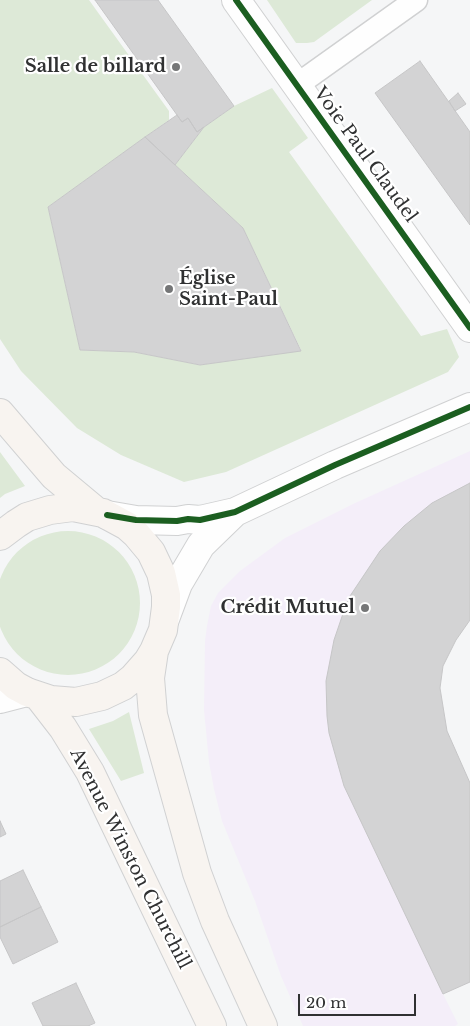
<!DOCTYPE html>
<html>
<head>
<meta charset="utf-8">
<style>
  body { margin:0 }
  #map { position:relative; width:470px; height:1026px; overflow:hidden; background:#f5f6f7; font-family:"Libre Baskerville",serif }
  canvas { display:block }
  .scale { position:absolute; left:298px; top:994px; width:118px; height:22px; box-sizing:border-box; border:2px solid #303132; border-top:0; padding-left:6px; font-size:15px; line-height:18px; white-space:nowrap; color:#303132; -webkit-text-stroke:4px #fff; paint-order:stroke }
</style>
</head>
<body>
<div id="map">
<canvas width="470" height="1026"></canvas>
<div class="scale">20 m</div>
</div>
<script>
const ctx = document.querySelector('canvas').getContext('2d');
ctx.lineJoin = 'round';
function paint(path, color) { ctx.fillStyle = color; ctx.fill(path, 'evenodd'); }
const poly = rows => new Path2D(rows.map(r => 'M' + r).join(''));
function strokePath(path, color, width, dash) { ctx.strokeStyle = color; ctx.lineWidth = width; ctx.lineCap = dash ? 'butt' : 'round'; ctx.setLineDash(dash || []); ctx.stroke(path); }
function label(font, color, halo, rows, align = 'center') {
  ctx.font = font + ' "Libre Baskerville",serif'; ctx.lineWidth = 4.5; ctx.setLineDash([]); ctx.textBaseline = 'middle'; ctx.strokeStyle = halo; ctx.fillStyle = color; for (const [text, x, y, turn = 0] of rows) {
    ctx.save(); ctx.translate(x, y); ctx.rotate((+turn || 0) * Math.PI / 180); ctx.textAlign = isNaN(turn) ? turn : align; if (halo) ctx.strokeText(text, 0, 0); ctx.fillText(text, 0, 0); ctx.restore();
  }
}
paint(poly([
  [470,451,470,620,456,639,443,666,440,688,447,731,470,783,470,982,443,994,458,1024,455,1026,303,1026,281,976,255,901,222,821,214,789,209,762,204,710,205,641,207,626,211,606,218,593,240,571,285,538,353,504]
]), '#f4eef9');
paint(poly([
  [0,0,89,0,169,111,169,120,48,207,80,350,134,352,200,365,301,350,243,228,175,165,204,127,234,106,272,88,308,138,289,152,421,336,447,329,459,357,448,372,226,472,184,482,121,455,77,428,21,371,0,339],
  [267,0,372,0,314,42,307,43,296,43],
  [0,452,25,486,5,494,0,498],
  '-4 603a72 72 0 1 1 144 0a72 72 0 1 1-144 0Z',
  [129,712,144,773,121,781,89,729,113,721]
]), '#dde9d7');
const building = poly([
  [95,0,158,0,234,106,197,132,188,118,182,122,95,0],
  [420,61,470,132,470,225,375,93,420,61],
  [458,93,466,104,455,111,449,101,458,93],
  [177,115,182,122,188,118,197,132,204,127,175,165,145,137,177,115],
  [145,137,243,228,301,351,200,365,134,352,80,350,48,207,145,137],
  [470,483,470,620,456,640,443,666,440,688,447,731,470,783,470,982,443,994,344,786,329,733,327,716,326,681,334,640,348,599,380,551,404,526,432,503,470,483],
  [0,821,6,834,0,837,0,821],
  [23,870,41,907,0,927,0,881,23,870],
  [41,907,58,942,13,964,0,937,0,927,41,907],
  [76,983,95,1023,88,1026,43,1026,32,1003,76,983]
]);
paint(building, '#d3d3d4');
strokePath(building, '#c6c6c7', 1);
const lane = poly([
  [297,85,416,0]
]);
const street = poly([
  [236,0,470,328],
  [107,515,136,520,177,521,188,519,200,520,235,512,335,465,470,407],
  [165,619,178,584,201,545,234,513],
  [0,699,27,692]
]);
const secondary = poly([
  [0,413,54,476,96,511],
  [0,536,16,524,27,517,50,510,73,507,103,513,127,526,136,534,151,552,161,573,166,595,166,607,163,630,154,651,148,661,133,678,123,686,102,696,76,702,51,700,27,692,16,686,0,672],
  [154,651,150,678,153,715,197,873,215,921,263,1026],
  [39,697,63,728,90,772,212,1026]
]);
strokePath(lane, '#d0d1d2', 25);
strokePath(street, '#d0d1d2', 30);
strokePath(secondary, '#d0d1d2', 30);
strokePath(lane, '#fefefe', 22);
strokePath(street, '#fefefe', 28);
strokePath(secondary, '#f8f4f0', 28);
strokePath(poly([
  [236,0,470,328],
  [107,515,136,520,177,521,188,519,200,520,235,512,335,465,470,407]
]), '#1b5e20', 6);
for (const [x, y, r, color] of [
  [176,67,5,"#757677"],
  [169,289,5,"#757677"],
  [365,608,5,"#757677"]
]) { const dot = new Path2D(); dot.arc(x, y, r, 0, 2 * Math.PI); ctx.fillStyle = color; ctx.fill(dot); strokePath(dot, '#fff', 2); }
label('bold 18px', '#303132', '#fff', [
  ["Salle de billard",166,67],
  ["Église",179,279,"left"],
  ["Saint-Paul",179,300,"left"],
  ["Crédit Mutuel",355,608]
], 'right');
label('18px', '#303132', '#fff', [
  ["Voie Paul Claudel",365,155,54],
  ["Avenue Winston Churchill",130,859,63]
]);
</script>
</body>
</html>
